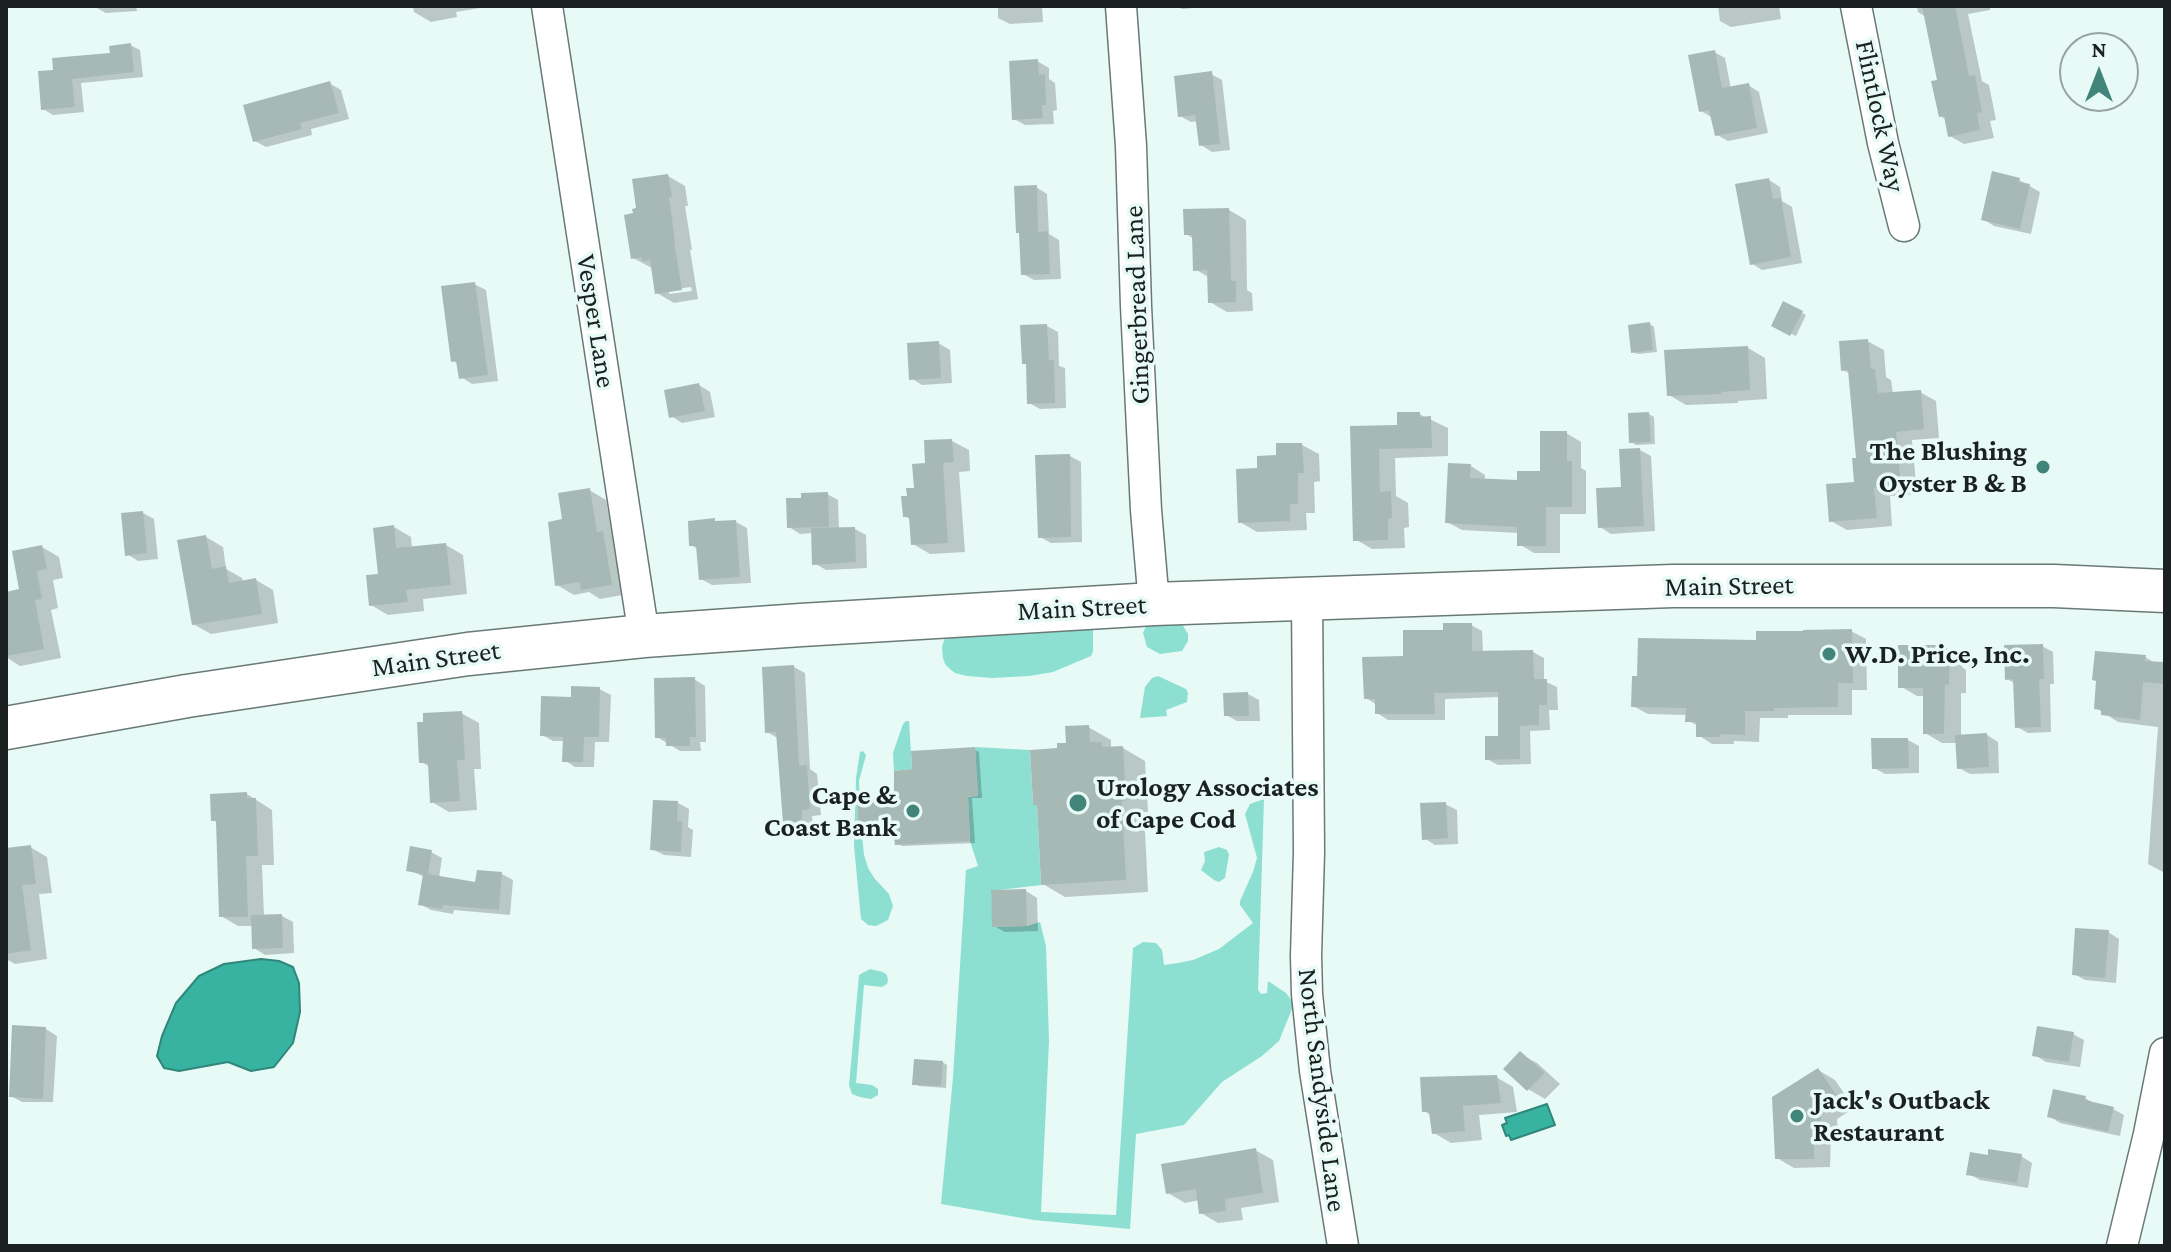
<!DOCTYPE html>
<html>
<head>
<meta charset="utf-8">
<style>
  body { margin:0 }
  #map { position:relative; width:2171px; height:1252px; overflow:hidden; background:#e8faf6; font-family:"Crimson Pro",serif }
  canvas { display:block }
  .frame { position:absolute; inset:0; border:8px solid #1b2120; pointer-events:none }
  .north { position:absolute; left:2059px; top:32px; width:80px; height:80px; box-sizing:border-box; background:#e8faf6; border:2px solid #96a3a0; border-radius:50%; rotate:0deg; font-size:22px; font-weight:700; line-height:32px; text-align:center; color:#1b2120 }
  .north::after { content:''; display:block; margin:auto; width:28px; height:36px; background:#41857a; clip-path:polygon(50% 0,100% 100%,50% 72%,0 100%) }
</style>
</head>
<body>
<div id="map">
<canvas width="2171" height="1252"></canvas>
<div class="frame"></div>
<div class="north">N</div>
</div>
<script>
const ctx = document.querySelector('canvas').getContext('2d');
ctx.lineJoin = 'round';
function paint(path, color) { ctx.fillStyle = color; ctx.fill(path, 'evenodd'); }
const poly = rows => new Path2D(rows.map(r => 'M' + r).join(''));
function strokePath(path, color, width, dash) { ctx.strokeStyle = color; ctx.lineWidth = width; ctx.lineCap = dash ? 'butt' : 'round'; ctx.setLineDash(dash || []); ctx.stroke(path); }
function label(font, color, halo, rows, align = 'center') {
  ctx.font = font + ' "Crimson Pro",serif'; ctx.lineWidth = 7; ctx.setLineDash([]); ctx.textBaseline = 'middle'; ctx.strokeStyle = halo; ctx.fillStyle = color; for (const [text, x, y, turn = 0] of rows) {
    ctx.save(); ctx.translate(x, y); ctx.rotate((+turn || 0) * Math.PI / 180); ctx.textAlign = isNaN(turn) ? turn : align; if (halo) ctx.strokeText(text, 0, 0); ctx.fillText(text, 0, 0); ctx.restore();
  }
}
paint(poly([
  [1175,620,1182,624,1188,634,1188,641,1182,651,1160,654,1147,647,1143,633,1146,626,1151,623],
  [1093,629,1093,652,1091,656,1053,672,1029,676,992,678,967,676,955,673,950,669,945,664,943,658,942,647,946,634],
  [1158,676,1186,689,1188,693,1187,702,1166,710,1167,716,1140,718,1145,687,1152,678],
  [906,721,909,721,912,769,894,771,893,753,903,724],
  [975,747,1030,750,1033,805,1037,805,1041,885,991,891,993,927,1027,926,1040,922,1046,946,1049,1041,1041,1212,1116,1215,1133,948,1143,942,1156,943,1162,950,1164,965,1178,963,1193,960,1219,949,1253,923,1240,905,1240,901,1253,872,1257,858,1245,814,1250,804,1264,799,1258,990,1261,994,1267,993,1268,981,1286,993,1294,1004,1279,1041,1262,1056,1222,1082,1184,1125,1136,1134,1130,1229,1034,1220,941,1204,953,1077,966,870,978,866,970,841,968,797,978,796],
  [863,751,866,755,859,781,860,800,857,800,858,824,861,825,864,855,868,868,875,879,889,894,893,906,888,920,876,926,868,925,861,919,854,846,856,778,860,752],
  [1219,847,1227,850,1229,855,1225,878,1219,882,1214,880,1201,870,1205,861,1204,852],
  [870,969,883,972,887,975,888,980,887,984,882,987,864,985,856,1083,872,1085,878,1089,878,1095,871,1099,860,1097,852,1094,849,1085,859,975]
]), '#8cdfd1');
const water = poly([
  [261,959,279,961,293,967,299,983,300,1012,293,1043,274,1067,251,1071,228,1062,179,1071,164,1068,157,1056,162,1036,176,1003,199,976,224,964,261,959],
  [1547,1104,1555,1125,1511,1140,1509,1135,1506,1136,1502,1125,1507,1123,1505,1118,1547,1104]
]);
paint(water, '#38b3a1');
strokePath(water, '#2f877a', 2);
paint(poly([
  [93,6,136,6,137,11,106,13],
  [413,6,492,6,456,12,457,17,431,22,414,12],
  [998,6,1042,6,1043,22,1010,24,998,18],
  [1177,6,1214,6,1182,9],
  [1718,6,1779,6,1781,19,1731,27,1720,21],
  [1917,6,1990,6,1990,10,1968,14,1982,81,1989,85,1996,120,1990,121,1994,138,1964,144,1950,136,1947,120,1940,116,1939,81,1926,17,1918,12],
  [130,45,140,50,143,77,81,83,84,112,53,115,43,109,55,72,112,54],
  [1714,52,1725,58,1731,89,1748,85,1759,92,1768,133,1728,141,1717,135,1713,118,1701,111],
  [1037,61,1049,68,1049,79,1055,83,1057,110,1053,111,1054,124,1025,125,1014,119],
  [1211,74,1222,80,1230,150,1212,152,1201,145,1198,121,1191,122,1180,116],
  [329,83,341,90,349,119,311,129,312,135,266,147,255,141],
  [668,176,685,186,688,206,685,206,692,250,690,250,698,299,674,303,657,293,653,267,650,267,633,258,635,215],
  [691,287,692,291,669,294,669,290],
  [1769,180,1780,187,1782,201,1792,207,1802,263,1762,270,1751,263],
  [2019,180,2040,192,2031,234,1994,226,1983,219],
  [1036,187,1047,194,1049,234,1059,240,1061,279,1034,280,1023,274,1021,234,1017,232],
  [1229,210,1246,220,1247,290,1252,293,1253,311,1227,312,1210,302,1210,278,1195,269,1194,239,1186,234],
  [474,284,486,290,498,381,472,384,461,377,459,364,453,361],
  [1784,303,1806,315,1796,336,1773,325],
  [1650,324,1654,327,1657,352,1638,354,1633,352],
  [1047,326,1058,332,1059,366,1065,368,1066,408,1040,409,1029,403,1028,366,1024,363],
  [1867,341,1884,350,1886,377,1891,380,1893,394,1920,392,1936,401,1939,438,1912,440,1917,494,1890,496,1892,526,1847,530,1831,521,1856,483,1859,460,1851,374,1843,370],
  [938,343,950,350,952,383,922,385,911,378],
  [1748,348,1765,358,1767,399,1738,401,1738,403,1686,405,1669,395],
  [699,385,710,392,715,417,682,423,671,416],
  [1419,414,1448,428,1448,456,1395,458,1396,496,1408,503,1409,527,1404,528,1405,548,1372,549,1355,539,1352,428,1399,427],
  [1649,414,1654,417,1655,444,1636,445,1631,442],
  [1566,433,1581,442,1581,468,1586,471,1586,514,1560,514,1560,553,1534,553,1519,544,1519,533,1462,530,1447,522,1471,466,1485,475,1485,481,1519,482,1542,473],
  [952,441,969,450,970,471,959,472,965,552,930,554,913,544,911,520,905,516,909,498,916,489,928,465],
  [1302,445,1319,454,1320,481,1314,482,1315,513,1306,513,1307,530,1257,532,1240,522,1259,470,1278,457],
  [1640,450,1651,456,1655,531,1611,534,1600,527,1623,488],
  [1070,456,1081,462,1082,542,1051,543,1040,537],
  [589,490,606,500,613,539,620,543,628,594,600,599,589,592,574,595,557,585],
  [827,494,838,500,839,529,855,529,866,535,867,568,826,570,814,563,813,533,800,534,789,527],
  [143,513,154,519,158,559,138,561,127,554],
  [714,520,719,523,736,522,747,528,751,583,712,585,701,579,698,549,691,545],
  [394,527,411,537,412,549,446,545,463,555,467,594,423,599,424,611,388,615,371,605],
  [206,537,223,547,226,569,242,578,243,582,256,580,273,590,278,623,211,634,193,624],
  [42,547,59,557,63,578,53,580,58,608,51,610,61,658,20,666,6,657,6,594,22,591],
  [1471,625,1482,631,1483,653,1533,652,1544,658,1544,681,1557,687,1558,710,1549,710,1550,730,1530,731,1531,764,1498,765,1487,759,1501,738,1500,697,1445,699,1445,720,1388,720,1377,713,1377,705,1366,698,1405,658,1445,632],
  [1851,631,1866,639,1867,690,1852,690,1852,715,1788,715,1788,718,1760,718,1759,742,1734,741,1734,744,1712,744,1698,735,1698,726,1687,720,1687,715,1648,714,1633,706,1758,642],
  [2042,646,2053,652,2054,684,2050,684,2051,732,2028,733,2017,727,2016,684,2007,679],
  [1945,647,1962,657,1962,667,1966,670,1966,693,1961,693,1961,737,1987,735,1998,742,1999,773,1970,774,1959,768,1957,743,1942,743,1925,733,1925,696,1917,696,1900,686],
  [2145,657,2157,664,2165,665,2165,873,2148,864,2158,727,2118,722,2096,708],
  [794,667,805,673,810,769,817,774,821,815,812,816,813,827,796,828,785,822,779,739,767,732],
  [694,679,705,686,706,742,700,742,701,751,680,751,657,737],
  [599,689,611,695,609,742,595,742,594,767,575,767,564,760,565,741,553,741,542,735,573,699],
  [1248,694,1259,700,1260,721,1237,721,1226,715],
  [461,713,479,723,481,769,474,769,477,810,449,812,432,802,430,767,421,762],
  [1088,727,1111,740,1111,748,1123,748,1145,761,1148,812,1144,812,1148,892,1065,897,1043,884,1039,806,1035,804,1059,750,1068,745],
  [1908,740,1919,746,1919,773,1885,774,1874,768],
  [975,750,979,752,982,798,972,798,975,843,902,846,897,843,895,825,865,827,860,824,896,800,914,771],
  [247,794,272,810,274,865,262,865,264,917,282,916,293,922,294,953,265,955,254,948,253,926,238,926,221,916,218,823,213,820],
  [678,803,689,809,688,827,693,830,691,857,664,855,652,849],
  [1445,804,1457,810,1458,844,1435,845,1424,838],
  [30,847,47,857,52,893,39,894,47,959,15,964,6,959,6,850],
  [431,852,442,858,439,878,477,884,502,874,513,880,510,915,454,910,453,914,431,910,420,904,425,877,408,870],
  [1026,891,1037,898,1038,931,1005,932,994,926],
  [2108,932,2119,939,2116,983,2085,980,2074,974],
  [46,1029,57,1036,53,1102,22,1102,11,1096],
  [2073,1034,2084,1040,2080,1067,2046,1062,2035,1055],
  [1520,1054,1537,1063,1560,1084,1545,1099,1528,1089],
  [942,1062,947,1065,946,1088,919,1086,914,1083],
  [1818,1070,1835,1080,1854,1108,1837,1119,1838,1133,1831,1133,1830,1167,1794,1168,1777,1158],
  [1496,1077,1513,1087,1517,1112,1479,1115,1482,1140,1451,1143,1434,1133,1432,1116,1424,1111],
  [2055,1092,2085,1098,2097,1105,2113,1109,2124,1115,2120,1136,2060,1123,2049,1116],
  [1255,1150,1273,1160,1279,1202,1241,1208,1243,1220,1218,1223,1201,1213,1200,1200,1185,1203,1168,1193],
  [2021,1156,2032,1163,2028,1188,1980,1180,1969,1174]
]), '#0003');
paint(poly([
  [1922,6,1955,6,1969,76,1975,75,1982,112,1977,113,1980,130,1948,137,1944,116,1939,117,1931,81,1937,80],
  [131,43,134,72,72,79,75,107,41,110,38,71,53,70,52,58,110,53,109,46],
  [1715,50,1722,88,1749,83,1757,128,1715,136,1709,110,1699,112,1688,55],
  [1038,59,1039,75,1045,74,1046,105,1042,105,1043,118,1012,120,1009,61],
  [1212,71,1220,144,1199,146,1195,115,1178,117,1174,76],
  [330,81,339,113,300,123,302,129,253,142,243,105],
  [1992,171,2020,178,2019,182,2030,184,2020,229,1981,220],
  [668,174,672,197,669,197,675,241,674,241,682,290,655,294,650,260,642,261,642,257,631,259,624,215,633,213,632,209,636,208,632,179],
  [1769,178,1773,199,1781,198,1791,257,1750,265,1735,184],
  [1037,185,1038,232,1048,231,1050,274,1021,275,1019,233,1016,233,1014,186],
  [1229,208,1231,281,1236,281,1236,302,1208,303,1207,270,1193,271,1192,235,1184,235,1183,209],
  [475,282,488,375,459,379,456,361,451,362,441,286],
  [1783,301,1803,311,1790,336,1771,326],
  [1650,322,1653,350,1631,353,1628,325],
  [1047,324,1049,360,1054,360,1055,403,1027,404,1026,364,1022,364,1020,325],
  [1868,339,1871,369,1875,369,1878,393,1921,390,1924,429,1896,432,1901,485,1874,488,1877,518,1829,522,1826,484,1854,482,1852,458,1856,458,1848,370,1841,371,1839,341],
  [939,341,941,378,909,380,907,343],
  [1748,346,1750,390,1721,392,1721,394,1667,396,1664,350],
  [699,383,705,411,669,418,664,390],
  [1397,412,1420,412,1420,417,1431,416,1432,448,1379,449,1380,492,1391,491,1392,518,1388,519,1388,540,1353,541,1350,426,1397,425],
  [1649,412,1651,442,1629,443,1628,413],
  [1540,431,1567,431,1567,461,1572,461,1572,507,1546,507,1546,546,1517,546,1517,527,1445,523,1448,463,1471,464,1470,478,1517,480,1517,471,1540,471],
  [952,439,954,462,943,463,948,543,911,545,909,517,903,517,901,496,907,496,906,488,914,488,912,464,925,463,924,440],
  [1276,443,1302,443,1304,473,1298,473,1298,504,1290,504,1290,521,1238,523,1236,469,1257,468,1257,456,1276,455],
  [1640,448,1644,526,1598,528,1596,488,1621,487,1619,449],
  [1070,454,1071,537,1038,538,1035,455],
  [590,488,597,532,603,531,612,585,581,590,580,582,555,586,548,522,562,519,558,493],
  [828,492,829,527,787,528,786,498,801,498,801,493],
  [143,511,147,553,125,556,121,513],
  [715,518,715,521,736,520,740,577,699,580,696,546,689,546,688,521],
  [394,525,396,548,446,543,451,585,406,590,408,602,369,606,366,575,378,574,373,528],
  [855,527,856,562,812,565,811,528],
  [206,535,212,569,226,566,229,583,256,578,262,614,192,625,177,540],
  [42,545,47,569,37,571,42,599,35,600,44,649,6,656,6,592,19,589,12,551],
  [1443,623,1472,623,1472,651,1533,650,1534,679,1547,679,1547,705,1539,705,1539,725,1520,726,1520,759,1485,760,1485,736,1498,736,1498,692,1434,693,1435,714,1375,714,1375,699,1364,699,1362,657,1403,656,1403,630,1443,630],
  [1852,629,1853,683,1838,683,1838,707,1774,708,1774,711,1745,711,1745,735,1720,734,1720,737,1696,737,1696,722,1685,722,1686,708,1631,707,1632,676,1637,676,1638,638,1756,640,1756,631,1803,631,1803,630],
  [2043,644,2044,679,2039,679,2041,727,2015,728,2013,679,2005,680,2004,645],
  [1898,645,1945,645,1945,658,1950,658,1949,685,1945,684,1944,734,1923,734,1923,688,1898,688],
  [2095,651,2146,655,2145,661,2165,662,2165,684,2143,682,2140,720,2101,715,2101,710,2094,709,2096,681,2092,680],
  [794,665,799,766,807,765,810,809,802,810,802,822,783,823,776,732,765,733,762,667],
  [695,677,696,737,690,737,690,746,666,746,666,738,655,738,654,678],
  [571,686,600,687,599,737,584,737,583,762,562,762,563,737,540,736,541,696,571,697],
  [1248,692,1249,716,1224,716,1223,693],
  [462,711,465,760,457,760,460,801,430,803,428,763,419,763,417,722,423,722,423,713],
  [1089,725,1090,742,1102,742,1102,747,1123,746,1126,801,1122,801,1126,880,1041,885,1037,805,1033,805,1030,750,1057,748,1057,743,1066,743,1065,726],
  [1987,733,1989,767,1957,769,1955,735],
  [1871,738,1908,738,1909,768,1872,769],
  [975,747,978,796,968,796,970,841,895,845,892,823,858,825,857,800,894,798,894,771,912,769,911,751],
  [247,792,247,798,256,798,258,856,246,856,248,917,219,917,216,821,211,821,210,794],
  [653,800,678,801,677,821,682,821,681,852,650,850],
  [1446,802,1448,838,1422,840,1420,803],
  [31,845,36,884,22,885,31,950,6,954,6,848],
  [410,846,432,850,428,874,475,882,477,870,502,872,499,910,443,905,442,909,418,905,423,874,406,871],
  [1026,889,1027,926,992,927,991,890],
  [282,914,283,948,252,949,251,915],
  [2075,928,2109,930,2105,978,2072,975],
  [12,1025,46,1027,43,1099,9,1097],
  [2037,1026,2074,1032,2069,1062,2032,1056],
  [1520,1051,1545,1073,1527,1091,1503,1069],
  [914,1059,943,1061,941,1086,912,1085],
  [1818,1068,1838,1098,1821,1109,1821,1124,1814,1125,1814,1159,1775,1159,1772,1097],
  [1497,1075,1501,1103,1463,1106,1465,1131,1432,1134,1429,1112,1422,1112,1420,1077],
  [2053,1089,2086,1096,2085,1100,2114,1107,2108,1132,2047,1117],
  [1256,1148,1263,1193,1225,1199,1226,1211,1199,1214,1196,1189,1166,1194,1161,1164],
  [1988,1149,2022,1154,2017,1183,1966,1175,1970,1152,1988,1155]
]), '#a7b9b5');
const street = poly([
  [547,6,644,636],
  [1121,6,1131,146,1136,306,1146,510,1154,604],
  [1856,6,1883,143,1904,226],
  [1307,599,1309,852,1306,956,1307,994,1315,1071,1343,1246],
  [2122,1246,2149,1134,2165,1053]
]);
const secondary = poly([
  [6,728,187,696,468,654,644,636,801,625,1154,604,1673,586,2054,586,2165,591]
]);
strokePath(street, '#697976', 33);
strokePath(secondary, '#697976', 45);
strokePath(street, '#fff', 30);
strokePath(secondary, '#fff', 42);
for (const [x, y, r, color] of [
  [2043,467,8,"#41857a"],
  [1829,654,8,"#41857a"],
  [1078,803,10,"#41857a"],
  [913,811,8,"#41857a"],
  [1797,1116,8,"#41857a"]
]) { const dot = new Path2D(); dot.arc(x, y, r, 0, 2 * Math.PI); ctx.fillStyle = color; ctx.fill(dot); strokePath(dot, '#e8faf6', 3); }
label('28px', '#1b2120', '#e8faf6', [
  ["Flintlock Way",1880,116,78],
  ["Gingerbread Lane",1137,305,-92],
  ["Vesper Lane",596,321,81],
  ["Main Street",1729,586,-1],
  ["Main Street",1082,608,-3],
  ["Main Street",436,659,-8],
  ["North Sandyside Lane",1322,1090,83]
]);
label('bold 28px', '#1b2120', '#e8faf6', [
  ["The Blushing",2027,451,"right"],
  ["Oyster B & B",2027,483,"right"],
  ["W.D. Price, Inc.",1845,654],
  ["Urology Associates",1096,787],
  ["of Cape Cod",1096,819],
  ["Cape &",897,795,"right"],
  ["Coast Bank",897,827,"right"],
  ["Jack's Outback",1813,1100],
  ["Restaurant",1813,1132]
], 'left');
</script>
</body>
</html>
